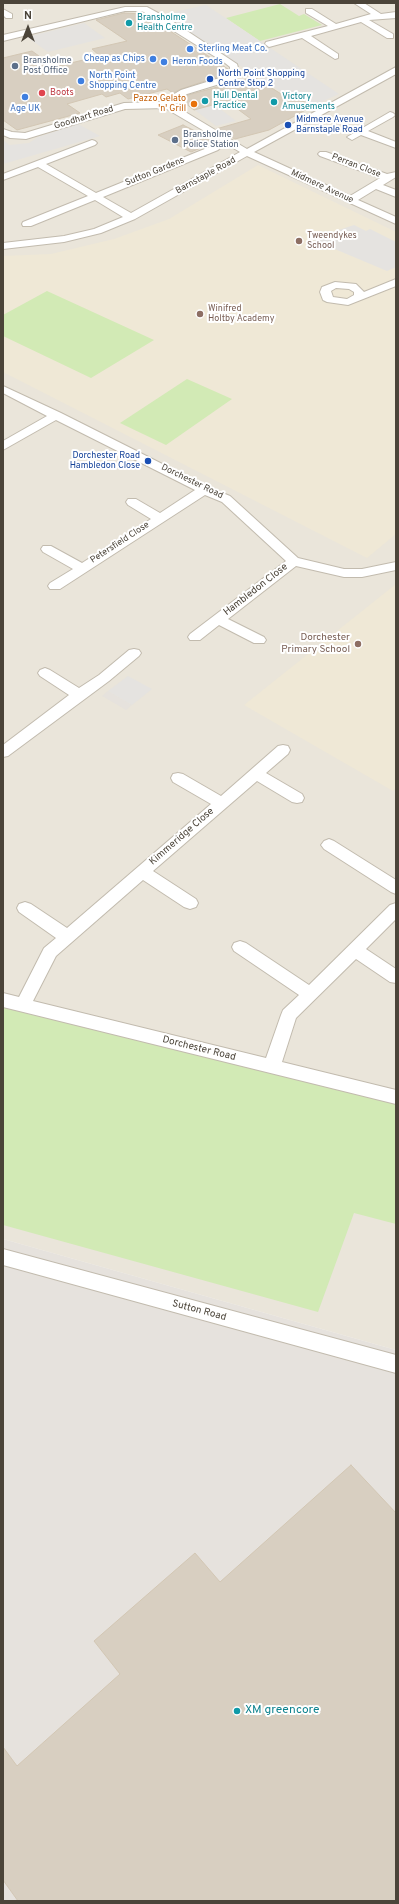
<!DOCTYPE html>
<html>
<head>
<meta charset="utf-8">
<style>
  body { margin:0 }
  #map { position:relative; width:399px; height:1904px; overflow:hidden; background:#f6f3ec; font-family:Overpass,sans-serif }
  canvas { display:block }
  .frame { position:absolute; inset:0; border:4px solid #4b4439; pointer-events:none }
  .north { position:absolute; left:8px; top:8px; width:40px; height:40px; -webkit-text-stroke:3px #fff; paint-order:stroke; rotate:0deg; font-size:11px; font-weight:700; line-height:16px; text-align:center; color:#4b4439 }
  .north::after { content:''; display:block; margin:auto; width:14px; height:18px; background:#4b4439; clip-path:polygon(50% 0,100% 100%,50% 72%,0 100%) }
</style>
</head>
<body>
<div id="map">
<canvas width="399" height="1904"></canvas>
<div class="frame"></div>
<div class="north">N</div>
</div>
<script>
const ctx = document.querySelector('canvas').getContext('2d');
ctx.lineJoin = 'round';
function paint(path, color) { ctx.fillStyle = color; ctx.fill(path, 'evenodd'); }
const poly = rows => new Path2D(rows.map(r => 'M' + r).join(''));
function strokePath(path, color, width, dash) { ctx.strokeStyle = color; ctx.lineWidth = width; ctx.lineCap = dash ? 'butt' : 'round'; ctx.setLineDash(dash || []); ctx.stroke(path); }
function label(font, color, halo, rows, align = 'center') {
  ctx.font = font + ' Overpass,sans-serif'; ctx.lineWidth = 4; ctx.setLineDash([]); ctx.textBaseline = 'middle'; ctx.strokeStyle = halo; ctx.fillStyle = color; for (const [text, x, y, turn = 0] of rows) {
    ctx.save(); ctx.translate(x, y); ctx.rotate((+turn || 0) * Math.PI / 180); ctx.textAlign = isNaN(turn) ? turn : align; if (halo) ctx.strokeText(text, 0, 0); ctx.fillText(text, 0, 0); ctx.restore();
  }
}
paint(poly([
  [3,3,396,3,396,1350,3,1239]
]), '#eae5da');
paint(poly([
  [108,691,132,705,126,710,102,696],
  [3,1239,396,1350,396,1901,3,1901]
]), '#e6e2dd');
paint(poly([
  [258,165,396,232,396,534,367,558,3,372,3,256,51,254,114,239,169,219],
  [396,584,396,788,393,791,244,705]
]), '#efe8d6');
paint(poly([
  [280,4,299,16,304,14,322,25,260,41,226,18],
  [47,291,154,340,91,378,3,336,3,315],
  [187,379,232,399,166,445,120,423],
  [3,1005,396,1104,396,1224,354,1213,318,1312,3,1225]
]), '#d2eab5');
paint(poly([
  [206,5,339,94,314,105,289,97,161,15],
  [84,23,105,38,48,52,27,37],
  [215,105,236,121,216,126,195,110],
  [78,124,100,136,3,164,3,140,9,145,29,143,38,137],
  [354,225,366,231,370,229,396,242,396,267,387,271,311,239],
  [128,676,152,689,132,705,108,691]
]), '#e5e3e0');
const building = poly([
  [124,13,144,14,228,69,223,75,181,89,173,93,167,89,128,99,120,93,106,97,102,94,67,104,80,113,17,130,3,120,3,58,32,51,54,67,100,56,92,49,127,41,96,20,124,13],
  [254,77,286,97,293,101,296,99,311,104,308,106,311,107,269,130,235,139,216,129,251,119,227,101,194,110,181,100,188,95,254,77],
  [183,125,199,133,204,132,218,141,191,152,158,135,183,125],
  [351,1465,396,1513,396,1901,18,1901,3,1880,3,1747,17,1766,120,1674,94,1641,195,1553,220,1582,351,1465]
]);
paint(building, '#d8cfc1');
strokePath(building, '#d3c7b4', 1);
const minor = poly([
  [354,3,364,3,381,14,396,12,396,18,369,20,393,34,393,38,387,38,361,22,311,36,338,54,338,58,335,59,302,38,269,47,265,44,266,42,328,26,306,13,306,9,312,9,336,24,371,14,354,3],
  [125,7,147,7,169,19,237,64,239,71,236,79,187,94,172,104,247,149,396,67,396,74,254,152,350,196,380,178,320,156,318,154,320,152,326,152,387,174,396,172,396,177,383,185,396,190,396,197,376,189,358,200,396,217,396,224,247,156,135,219,101,233,64,242,3,249,3,243,64,236,94,229,123,217,95,200,31,226,23,226,22,224,23,222,88,196,38,167,3,180,3,174,92,140,95,141,97,143,95,145,46,164,96,193,212,146,218,146,220,148,218,150,103,197,131,213,240,152,165,108,125,109,26,139,10,138,3,135,3,129,12,132,25,133,124,103,164,102,166,99,181,90,229,75,230,67,225,63,142,11,125,11,3,41,3,35,125,7],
  [3,9,12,14,12,18,6,18,3,15,3,9],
  [390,112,393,113,395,115,393,117,368,131,396,142,396,148,361,135,352,140,347,137,390,112],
  [396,279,396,286,348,305,327,302,323,300,320,292,322,287,335,282,356,284,364,292,396,279],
  [336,288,349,289,354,292,354,295,347,299,333,297,331,291,336,288],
  [3,386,61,413,208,487,230,496,298,558,344,569,362,569,396,562,396,570,362,577,344,577,296,566,228,619,264,637,266,640,264,643,254,643,219,625,200,640,190,640,188,637,190,634,286,561,222,502,205,495,60,589,50,589,48,586,50,583,73,569,43,552,41,549,43,546,51,546,82,563,151,519,128,505,126,502,128,499,136,499,160,513,195,490,56,420,3,450,3,441,47,416,3,393,3,386],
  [134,649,139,650,141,653,139,656,109,681,8,756,3,757,3,745,69,695,40,676,38,673,40,670,45,668,50,670,79,688,99,675,129,650,134,649],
  [283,745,288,746,290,750,288,754,266,773,302,794,304,798,302,802,297,803,292,802,257,781,153,871,196,899,198,903,196,907,190,909,184,907,143,880,56,956,33,1001,266,1058,281,1015,283,1010,299,995,234,951,232,947,234,943,240,941,246,943,309,985,390,905,396,903,396,919,366,949,396,969,396,983,390,982,356,959,296,1018,282,1062,396,1090,396,1104,3,1007,3,993,19,997,44,948,56,938,19,912,17,908,19,904,25,902,31,904,67,928,211,804,173,782,171,778,173,774,178,773,183,774,221,796,278,746,283,745],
  [329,839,334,841,396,880,396,894,391,892,324,849,321,845,324,841,329,839],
  [3,1249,396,1355,396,1373,3,1265,3,1249]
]);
strokePath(minor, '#c2bbae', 2);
paint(minor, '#fff');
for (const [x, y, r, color] of [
  [129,23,4,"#0f9aa8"],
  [190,49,4,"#3f7fe0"],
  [153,59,4,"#3f7fe0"],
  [164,62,4,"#3f7fe0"],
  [15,66,4,"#5c6f8a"],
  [210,79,4,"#1a4fb4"],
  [81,81,4,"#3f7fe0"],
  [42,93,4,"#e0444e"],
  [25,97,4,"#3f7fe0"],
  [205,101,4,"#0f9aa8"],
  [274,102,4,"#0f9aa8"],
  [194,104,4,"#e8710a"],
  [288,125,4,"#1a4fb4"],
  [175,140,4,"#5c6f8a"],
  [299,241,4,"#8d6e63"],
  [200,314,4,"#8d6e63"],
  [148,461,4,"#1a4fb4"],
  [358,644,4,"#8d6e63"],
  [237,1711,4,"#0f9aa8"]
]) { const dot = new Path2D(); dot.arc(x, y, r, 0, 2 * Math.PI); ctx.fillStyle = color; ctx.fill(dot); strokePath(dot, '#fff', 1.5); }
label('9px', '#0d838f', '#fff', [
  ["Bransholme",137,18],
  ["Health Centre",137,28],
  ["Hull Dental",213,96],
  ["Practice",213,106],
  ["Victory",282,97],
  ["Amusements",282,107]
], 'left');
label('9px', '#366cbe', '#fff', [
  ["Sterling Meat Co.",198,49],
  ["Cheap as Chips",145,59,"right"],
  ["Heron Foods",172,62],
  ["North Point",89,76],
  ["Shopping Centre",89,86],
  ["Age UK",25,109,"center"]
], 'left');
label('9px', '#4e5e75', '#fff', [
  ["Bransholme",23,61],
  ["Post Office",23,71],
  ["Bransholme",183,135],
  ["Police Station",183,145]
], 'left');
label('9px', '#164399', '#fff', [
  ["North Point Shopping",218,74],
  ["Centre Stop 2",218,84],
  ["Midmere Avenue",296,120],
  ["Barnstaple Road",296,130],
  ["Dorchester Road",140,456,"right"],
  ["Hambledon Close",140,466,"right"]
], 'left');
label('9px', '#be3a42', '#fff', [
  ["Boots",50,93]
], 'left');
label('9px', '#c56008', '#fff', [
  ["Pazzo Gelato",186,99],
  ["'n' Grill",186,109]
], 'right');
label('9px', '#4b4439', '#fff', [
  ["Goodhart Road",84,118,-17],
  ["Perran Close",356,166,21],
  ["Sutton Gardens",155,172,-22],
  ["Barnstaple Road",206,176,-29],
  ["Midmere Avenue",322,187,25],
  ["Dorchester Road",192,482,26],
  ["Petersfield Close",120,543,-33]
]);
label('9px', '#785e54', '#fff', [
  ["Tweendykes",307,236],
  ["School",307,246],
  ["Winifred",208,309],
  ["Holtby Academy",208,319]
], 'left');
label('10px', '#4b4439', '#fff', [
  ["Hambledon Close",256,590,-38],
  ["Kimmeridge Close",182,837,-41],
  ["Dorchester Road",199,1049,14],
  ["Sutton Road",199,1311,15]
]);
label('10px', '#785e54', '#fff', [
  ["Dorchester",350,638],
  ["Primary School",350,650]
], 'right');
label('12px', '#0d838f', '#fff', [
  ["XM greencore",245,1711]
], 'left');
</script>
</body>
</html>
